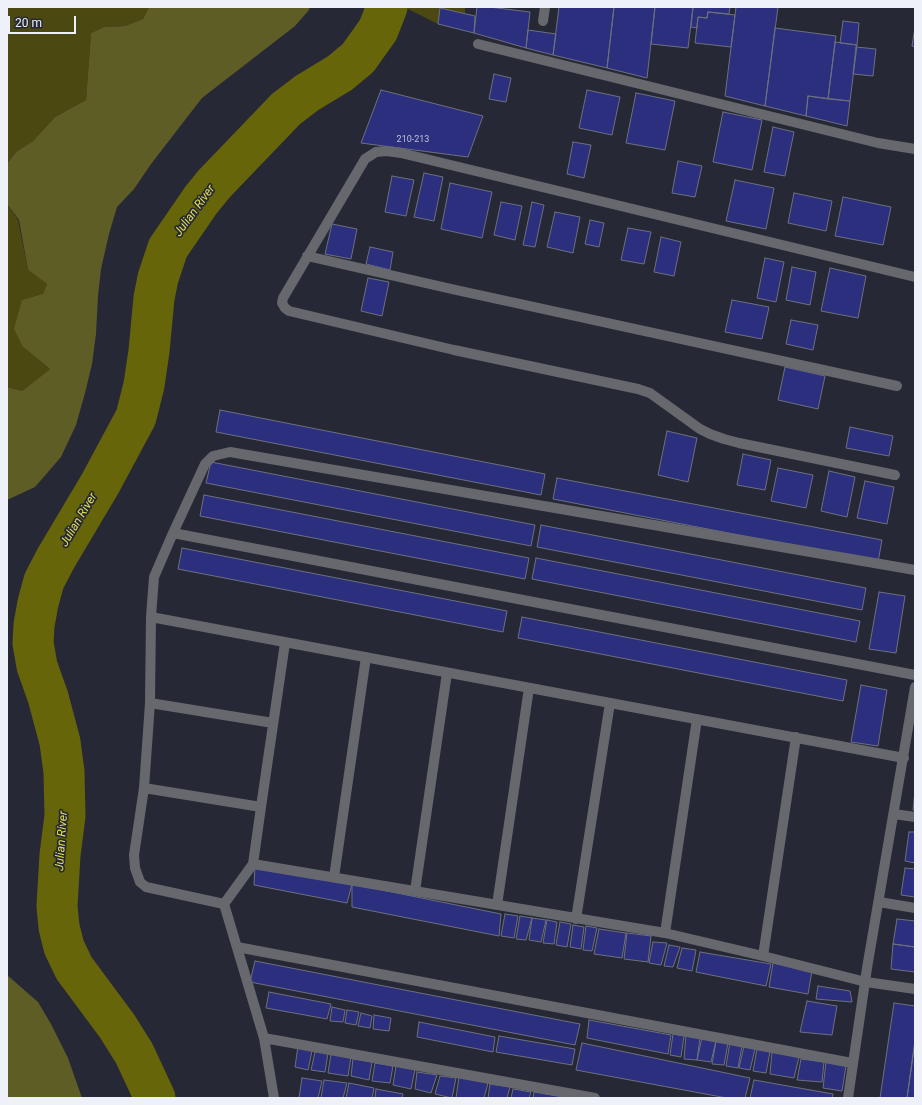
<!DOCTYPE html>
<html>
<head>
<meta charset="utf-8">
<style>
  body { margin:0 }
  #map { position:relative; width:922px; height:1105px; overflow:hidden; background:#262935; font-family:Roboto,sans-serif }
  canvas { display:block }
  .frame { position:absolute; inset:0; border:8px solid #eff1f9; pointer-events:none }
  .scale { position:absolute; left:8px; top:16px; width:68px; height:18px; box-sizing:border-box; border:2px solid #eff1f9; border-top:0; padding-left:5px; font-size:12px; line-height:14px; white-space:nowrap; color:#eff1f9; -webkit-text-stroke:3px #262935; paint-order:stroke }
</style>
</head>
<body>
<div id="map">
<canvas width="922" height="1105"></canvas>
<div class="frame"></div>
<div class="scale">20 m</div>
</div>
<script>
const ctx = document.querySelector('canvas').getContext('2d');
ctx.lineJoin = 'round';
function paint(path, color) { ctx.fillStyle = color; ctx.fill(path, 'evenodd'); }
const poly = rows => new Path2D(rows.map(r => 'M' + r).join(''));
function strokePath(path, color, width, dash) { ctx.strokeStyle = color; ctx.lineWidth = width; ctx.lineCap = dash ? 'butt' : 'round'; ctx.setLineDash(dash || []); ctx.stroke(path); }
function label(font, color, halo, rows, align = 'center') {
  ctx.font = font + ' Roboto,sans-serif'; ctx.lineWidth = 3.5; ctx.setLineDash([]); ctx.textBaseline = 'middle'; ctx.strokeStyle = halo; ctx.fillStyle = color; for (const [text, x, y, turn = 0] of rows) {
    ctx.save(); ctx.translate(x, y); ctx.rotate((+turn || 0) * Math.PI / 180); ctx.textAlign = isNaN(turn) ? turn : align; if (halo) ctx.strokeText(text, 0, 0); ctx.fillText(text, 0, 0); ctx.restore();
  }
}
paint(poly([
  [7,7,149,7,143,19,125,26,104,27,91,33,86,100,55,117,33,141,16,152,7,164],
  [406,7,465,7,465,14,440,8,438,24,406,8],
  [7,204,18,220,28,270,47,284,23,347,50,369,22,391,7,387]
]), '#4b4911');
paint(poly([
  [149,7,310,7,309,10,295,26,202,98,151,164,134,189,117,207,109,234,101,269,98,296,96,334,92,364,85,393,76,425,61,457,35,487,7,500,7,387,22,391,50,369,23,347,14,329,22,300,43,294,47,284,28,270,19,220,7,204,7,164,16,152,33,141,55,117,86,100,91,33,104,27,125,26,143,19],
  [7,975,38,1002,51,1024,68,1058,82,1098,7,1098]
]), '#5e5d25');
strokePath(poly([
  [155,1098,134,1053,117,1026,74,968,64,947,59,927,57,906,60,855,65,816,64,772,60,742,48,697,37,666,33,643,34,625,38,603,44,581,56,558,100,484,136,417,144,385,149,351,154,298,158,278,168,248,201,200,214,184,286,109,307,93,340,73,358,58,378,30,387,7]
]), '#67650a', 41);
const building = poly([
  [477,7,489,7,530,12,526,48,474,33,477,7],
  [559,7,614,7,607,68,553,55,559,7],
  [614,7,655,7,647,78,607,68,614,7],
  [655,7,693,7,688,48,651,44,655,7],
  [693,7,730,7,729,14,708,12,707,18,698,17,697,28,691,27,693,7],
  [736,7,778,7,765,106,725,96,736,7],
  [440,8,475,16,474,33,438,24,440,8],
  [708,12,735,15,731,47,695,43,698,17,707,18,708,12],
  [843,21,859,23,857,45,840,43,843,21],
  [775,28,836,36,828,99,808,96,806,116,765,106,775,28],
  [915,28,915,47,912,46,915,28],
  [528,30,556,34,553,55,526,48,528,30],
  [835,42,857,45,850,101,828,99,835,42],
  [856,47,876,49,873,76,853,74,856,47],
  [494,74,511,78,506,102,489,99,494,74],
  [381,90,483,116,468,157,361,143,381,90],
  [587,90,620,97,612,135,579,128,587,90],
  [636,93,675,101,665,150,626,143,636,93],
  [808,96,850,101,847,126,806,116,808,96],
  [723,112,762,120,752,170,713,162,723,112],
  [773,127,794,132,785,176,764,172,773,127],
  [573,142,591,145,584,178,567,174,573,142],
  [678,161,702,166,695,197,672,193,678,161],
  [424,173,443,177,434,221,414,217,424,173],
  [392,176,414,180,406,216,385,212,392,176],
  [735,180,774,188,766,229,726,221,735,180],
  [450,183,492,192,482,238,441,229,450,183],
  [794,193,832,201,826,231,788,223,794,193],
  [843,197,891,207,883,245,835,236,843,197],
  [501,202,522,206,515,240,494,235,501,202],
  [532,202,544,205,535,247,523,245,532,202],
  [555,212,580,217,573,253,547,247,555,212],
  [590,220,604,223,599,247,585,244,590,220],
  [332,224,357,229,351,259,325,254,332,224],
  [628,228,651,232,644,264,621,260,628,228],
  [661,237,681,242,674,276,654,272,661,237],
  [370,247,393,252,390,270,366,264,370,247],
  [765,258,784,262,776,302,757,298,765,258],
  [792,267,816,272,810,305,786,300,792,267],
  [830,268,866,276,858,318,821,311,830,268],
  [368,278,389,282,382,316,361,311,368,278],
  [732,300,769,307,762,339,725,332,732,300],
  [791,320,818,325,813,350,786,344,791,320],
  [785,367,825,376,818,409,778,400,785,367],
  [220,410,545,474,541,495,216,432,220,410],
  [850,427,893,436,889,456,846,448,850,427],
  [667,431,697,438,688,482,658,475,667,431],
  [743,454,771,460,765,490,737,485,743,454],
  [211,462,535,525,531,546,206,483,211,462],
  [778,468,813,475,806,508,771,501,778,468],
  [829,471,855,477,847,517,821,511,829,471],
  [557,478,882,540,878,562,553,499,557,478],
  [865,481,894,487,887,524,857,518,865,481],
  [204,495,529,558,525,579,200,516,204,495],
  [541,525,866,588,862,610,537,547,541,525],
  [182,548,507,611,503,632,178,569,182,548],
  [536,558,860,621,856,642,532,579,536,558],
  [879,592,905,596,896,653,869,649,879,592],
  [522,617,847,680,843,701,518,638,522,617],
  [861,685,887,690,878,746,851,742,861,685],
  [915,791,915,810,913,810,915,791],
  [909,832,915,832,915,863,905,861,909,832],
  [255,866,352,884,347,903,254,885,255,866],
  [905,868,915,869,915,897,901,895,905,868],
  [352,884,501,914,499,936,352,907,352,884],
  [505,914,518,916,514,938,501,936,505,914],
  [520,916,532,918,526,940,516,939,520,916],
  [532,918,546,920,541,942,529,940,532,918],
  [897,919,915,921,915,947,893,944,897,919],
  [547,920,557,922,554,944,543,943,547,920],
  [560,922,571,924,567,947,556,945,560,922],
  [573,925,584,927,581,949,570,947,573,925],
  [586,926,597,928,592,951,583,950,586,926],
  [599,929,626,933,622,958,594,954,599,929],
  [627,933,651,936,648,962,624,959,627,933],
  [653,942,667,943,661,965,649,963,653,942],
  [893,944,915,947,915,972,891,969,893,944],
  [669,945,680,947,673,967,664,966,669,945],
  [682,948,696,950,692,971,677,968,682,948],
  [700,952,771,964,766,986,696,972,700,952],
  [255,961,580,1024,575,1045,250,982,255,961],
  [773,963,812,971,808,994,769,987,773,963],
  [818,986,850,991,852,1002,816,999,818,986],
  [269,992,331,1004,327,1019,266,1008,269,992],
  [807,1001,837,1006,832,1035,800,1032,807,1001],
  [894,1003,915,1006,915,1041,907,1098,880,1098,894,1003],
  [332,1007,345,1010,343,1022,330,1021,332,1007],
  [347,1010,359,1012,356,1025,345,1023,347,1010],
  [361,1013,372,1016,370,1028,358,1026,361,1013],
  [374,1015,391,1018,389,1031,373,1029,374,1015],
  [589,1020,671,1035,668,1054,587,1038,589,1020],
  [419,1022,495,1037,493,1052,417,1037,419,1022],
  [673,1034,684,1036,681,1057,670,1055,673,1034],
  [686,1035,700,1038,697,1060,684,1059,686,1035],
  [499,1036,575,1049,572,1065,496,1052,499,1036],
  [702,1038,716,1041,711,1062,697,1060,702,1038],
  [716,1041,728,1043,724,1065,712,1064,716,1041],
  [915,1041,915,1098,907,1098,915,1041],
  [730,1042,742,1046,738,1068,726,1066,730,1042],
  [582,1043,750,1078,745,1098,727,1098,576,1070,582,1043],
  [298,1046,312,1051,308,1070,295,1067,298,1046],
  [744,1046,755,1049,750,1070,739,1068,744,1046],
  [757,1049,770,1052,766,1073,753,1071,757,1049],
  [315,1052,328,1053,325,1072,311,1070,315,1052],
  [772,1052,799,1057,794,1078,770,1074,772,1052],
  [331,1054,351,1057,348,1076,328,1073,331,1054],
  [353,1059,372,1062,369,1080,351,1076,353,1059],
  [801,1059,824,1062,822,1082,797,1080,801,1059],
  [826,1062,846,1066,842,1091,823,1088,826,1062],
  [375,1063,393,1066,390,1083,372,1081,375,1063],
  [396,1066,415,1069,411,1089,393,1085,396,1066],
  [417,1072,437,1075,431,1093,415,1089,417,1072],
  [440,1076,456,1078,452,1098,435,1094,440,1076],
  [459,1077,488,1083,484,1098,456,1098,459,1077],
  [302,1078,322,1081,318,1098,299,1098,302,1078],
  [324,1080,347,1083,343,1098,321,1098,324,1080],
  [754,1080,833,1094,832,1098,750,1098,754,1080],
  [349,1083,374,1088,372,1098,346,1098,349,1083],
  [490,1084,510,1087,507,1098,488,1098,490,1084],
  [376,1089,403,1094,402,1098,375,1098,376,1089],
  [513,1089,531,1092,529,1098,511,1098,513,1089],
  [534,1092,563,1097,562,1098,533,1098,534,1092]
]);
paint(building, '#2c2f7d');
strokePath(building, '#6d707e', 1);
strokePath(poly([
  [543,21,545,7]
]), '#67686e', 10);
strokePath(poly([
  [478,44,878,143,915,149],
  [307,256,456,290,897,386],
  [895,475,739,443,724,439,710,434,700,429,650,393,638,389,454,350,289,311,285,308,282,303,283,298,365,159,376,152,387,151,401,153,915,277],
  [173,533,915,675],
  [151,617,904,758],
  [150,703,273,723],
  [144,788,261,807],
  [894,814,915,817],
  [253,864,665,933,763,956,866,982,915,989],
  [334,877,366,657],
  [415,891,447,673],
  [879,902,915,908],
  [224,904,146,887,140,882,135,868,134,855,144,788,150,703,151,617,154,577,173,533,205,464,213,456,230,452,915,570],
  [224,904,253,864,261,807,285,643],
  [224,904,264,1038,274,1098],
  [497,905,529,688],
  [576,919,610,703],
  [665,933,697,719],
  [237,947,852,1063],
  [763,956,796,737],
  [264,1038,595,1098],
  [848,1098,867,968,915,687]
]), '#67686e', 10);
label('9px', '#bec0da', null, [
  ["210-213",413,140]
]);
label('italic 12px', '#e3e054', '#262935', [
  ["Julian River",195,211,-54],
  ["Julian River",79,520,-59],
  ["Julian River",62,841,-86]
]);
</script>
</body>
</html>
